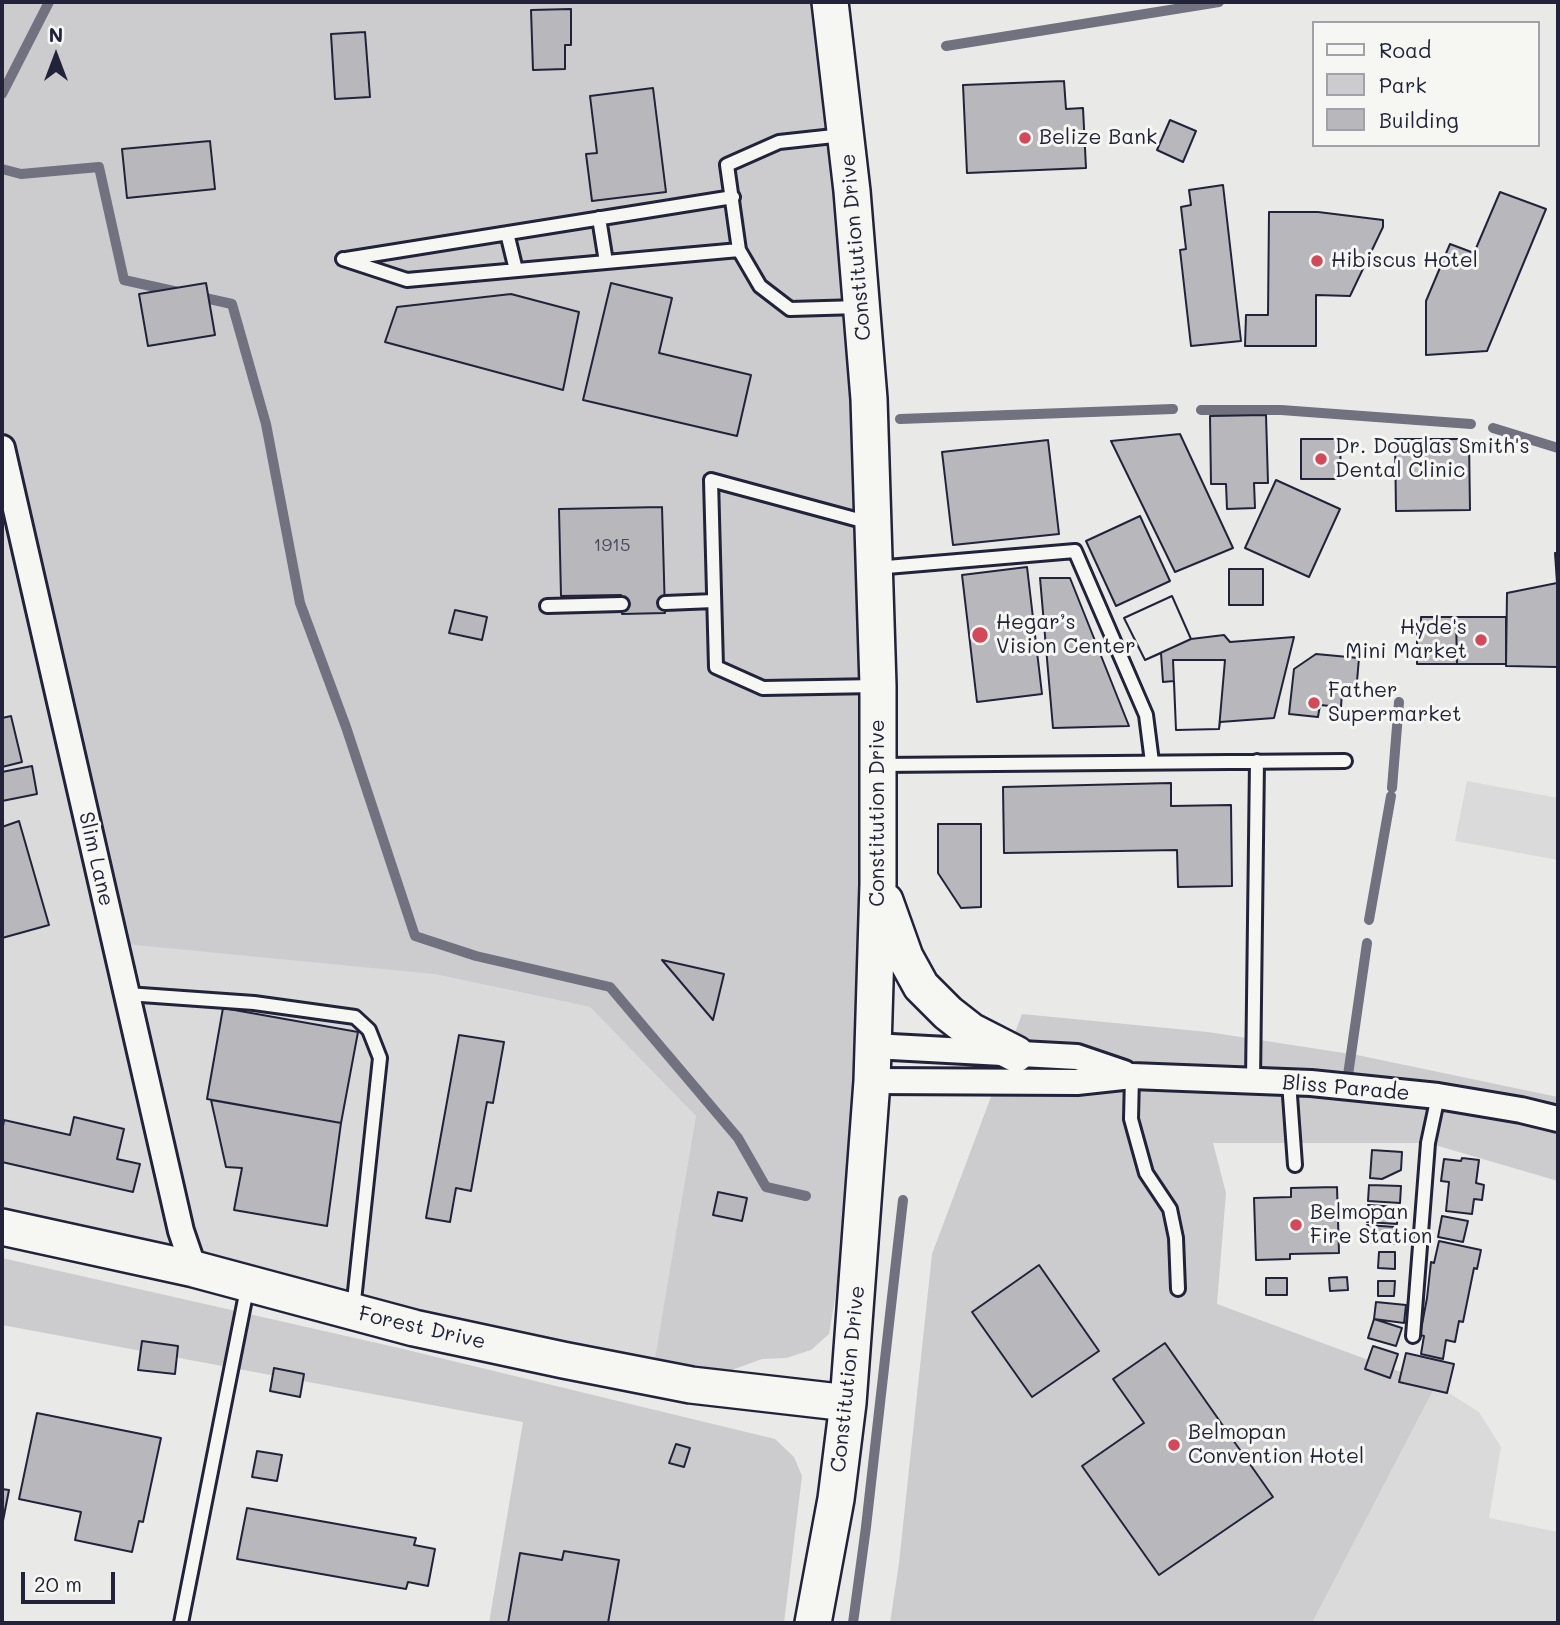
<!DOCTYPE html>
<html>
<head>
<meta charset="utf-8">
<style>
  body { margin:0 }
  #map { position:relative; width:1560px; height:1625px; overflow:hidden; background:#e9e9e7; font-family:Mali,sans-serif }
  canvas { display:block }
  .frame { position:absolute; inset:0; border:4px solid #22223b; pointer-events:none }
  .legend { position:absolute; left:1312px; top:21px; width:228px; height:126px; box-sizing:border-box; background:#f6f6f2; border:2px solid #a1a1a9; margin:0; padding:9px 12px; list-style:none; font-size:21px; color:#22223b }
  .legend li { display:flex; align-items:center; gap:14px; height:35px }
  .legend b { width:35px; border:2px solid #a1a1a9 }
  .north { position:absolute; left:21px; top:21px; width:70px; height:70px; -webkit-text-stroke:5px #f6f6f2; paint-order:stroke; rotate:0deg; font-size:19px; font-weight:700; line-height:28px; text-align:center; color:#22223b }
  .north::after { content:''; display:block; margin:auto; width:24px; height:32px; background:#22223b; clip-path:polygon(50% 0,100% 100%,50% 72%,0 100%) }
  .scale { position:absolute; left:21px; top:1572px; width:94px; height:32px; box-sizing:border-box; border:4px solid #22223b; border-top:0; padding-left:9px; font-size:21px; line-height:24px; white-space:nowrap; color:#22223b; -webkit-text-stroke:5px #f6f6f2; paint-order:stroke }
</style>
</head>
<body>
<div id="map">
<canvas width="1560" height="1625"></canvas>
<div class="frame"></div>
<ul class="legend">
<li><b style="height:9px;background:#f6f6f2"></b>Road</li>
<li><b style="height:19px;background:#ccccce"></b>Park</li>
<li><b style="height:19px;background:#b8b8bc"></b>Building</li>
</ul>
<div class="north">N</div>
<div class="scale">20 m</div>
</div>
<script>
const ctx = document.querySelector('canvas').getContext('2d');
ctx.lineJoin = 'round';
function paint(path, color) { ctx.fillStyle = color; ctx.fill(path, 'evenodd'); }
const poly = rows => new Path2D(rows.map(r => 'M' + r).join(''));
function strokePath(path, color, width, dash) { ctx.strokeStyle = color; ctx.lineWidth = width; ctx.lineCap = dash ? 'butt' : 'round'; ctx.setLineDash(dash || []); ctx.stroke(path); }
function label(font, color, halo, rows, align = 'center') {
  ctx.font = font + ' Mali,sans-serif'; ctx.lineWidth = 6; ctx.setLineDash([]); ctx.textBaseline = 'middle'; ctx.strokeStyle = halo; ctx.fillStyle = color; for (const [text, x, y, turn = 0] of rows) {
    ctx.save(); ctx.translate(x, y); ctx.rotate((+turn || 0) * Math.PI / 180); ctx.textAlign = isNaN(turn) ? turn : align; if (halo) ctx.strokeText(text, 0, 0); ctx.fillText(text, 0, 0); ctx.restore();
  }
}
paint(poly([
  [2,498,434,974,590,1007,697,1116,652,1376,2,1230],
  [1467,781,1558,798,1558,860,1455,841],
  [1436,1385,1479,1412,1501,1447,1489,1518,1558,1532,1558,1623,1312,1623]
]), '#dadada');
paint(poly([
  [2,2,830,2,847,135,872,1081,829,1334,811,1350,786,1358,762,1359,691,1385,652,1376,696,1116,590,1007,434,974,115,943,2,448],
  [1022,1014,1208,1032,1357,1055,1558,1097,1558,1181,1428,1143,1213,1143,1226,1193,1217,1304,1436,1385,1312,1623,890,1623,899,1563,932,1254],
  [2,1258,399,1348,775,1439,794,1457,802,1476,784,1623,489,1623,523,1422,2,1325]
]), '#ccccce');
strokePath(poly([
  [946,46,1219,2],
  [2,94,49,2],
  [2,169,21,174,99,167,124,280,178,292],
  [196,296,232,304,266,424,300,603,346,727,415,936,476,956,610,987,738,1138,766,1187,806,1196],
  [1201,410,1281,410,1471,424],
  [900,419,1173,409],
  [1493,428,1558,448],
  [1392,788,1399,702],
  [1369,920,1391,796],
  [1350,1082,1347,1082,1367,943],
  [853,1623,866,1527,903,1200]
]), '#71717f', 10);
const building = poly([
  [571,9,571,45,565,45,565,69,533,70,531,10,571,9],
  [365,32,370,97,335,99,331,34,365,32],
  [1064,81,1066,109,1083,108,1086,168,967,173,963,85,1064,81],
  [653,88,666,192,592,201,586,154,597,153,590,96,653,88],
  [1170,120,1196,131,1183,162,1157,150,1170,120],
  [210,141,215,189,127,198,122,149,210,141],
  [1223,185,1241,341,1191,346,1180,250,1186,249,1181,207,1191,205,1189,190,1223,185],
  [1500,192,1546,209,1487,351,1426,355,1426,301,1450,244,1474,253,1500,192],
  [1269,212,1318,212,1383,220,1383,227,1350,296,1316,295,1316,346,1245,346,1246,315,1268,315,1269,212],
  [206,283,215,335,148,346,139,294,206,283],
  [611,283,672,298,659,353,751,375,737,436,583,400,611,283],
  [511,294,579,312,563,390,385,342,397,307,511,294],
  [1266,415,1268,483,1254,483,1255,508,1227,509,1226,484,1211,484,1210,416,1266,415],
  [1180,434,1233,548,1175,572,1111,441,1180,434],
  [1301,439,1340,439,1341,479,1301,479,1301,439],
  [1395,439,1469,439,1470,510,1396,511,1395,439],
  [1048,440,1059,534,953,545,942,452,1048,440],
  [1276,480,1340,509,1309,577,1245,548,1276,480],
  [662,507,665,613,622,614,621,595,561,596,559,509,662,507],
  [1140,516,1170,581,1116,606,1086,541,1140,516],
  [1555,553,1558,553,1558,667,1506,666,1507,593,1557,583,1555,553],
  [1027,567,1042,694,977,702,962,575,1027,567],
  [1229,569,1263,569,1263,605,1229,605,1229,569],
  [1040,578,1070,578,1129,726,1053,728,1040,578],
  [1172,596,1191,639,1145,660,1124,618,1172,596],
  [1172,596,1191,639,1224,635,1230,642,1294,637,1274,718,1220,722,1219,729,1176,730,1174,681,1163,682,1161,653,1145,660,1124,618,1172,596],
  [455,610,487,617,482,640,449,633,455,610],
  [1421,617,1456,617,1457,664,1417,664,1417,632,1421,632,1421,617],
  [1456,617,1506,617,1506,664,1457,664,1456,617],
  [1316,654,1359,658,1356,693,1342,692,1341,707,1320,705,1318,717,1289,714,1294,669,1316,654],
  [1173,660,1225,660,1219,729,1176,730,1173,660],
  [11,716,22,762,2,767,2,718,11,716],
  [32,766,37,794,2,801,2,772,32,766],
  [1171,783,1171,806,1231,805,1232,886,1178,887,1177,850,1004,853,1003,787,1171,783],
  [19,821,49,925,2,938,2,827,19,821],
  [938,824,981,824,981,907,961,908,938,873,938,824],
  [662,960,724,974,713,1020,662,960],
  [223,1008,358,1032,341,1123,207,1099,223,1008],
  [459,1035,504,1042,493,1103,487,1102,471,1191,456,1188,450,1222,426,1218,459,1035],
  [211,1100,341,1123,327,1226,234,1210,242,1168,226,1167,211,1100],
  [74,1117,124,1129,117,1159,140,1164,133,1192,2,1162,2,1132,4,1120,70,1135,74,1117],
  [1372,1150,1402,1152,1401,1170,1382,1179,1370,1178,1372,1150],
  [1462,1158,1479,1160,1476,1183,1484,1185,1482,1200,1474,1199,1472,1214,1446,1211,1449,1182,1441,1181,1444,1159,1461,1161,1462,1158],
  [1369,1185,1401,1186,1400,1203,1368,1201,1369,1185],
  [1337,1187,1339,1253,1290,1254,1290,1259,1256,1260,1254,1198,1291,1197,1291,1188,1337,1187],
  [718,1192,747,1198,742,1221,713,1215,718,1192],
  [1368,1205,1398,1207,1397,1224,1367,1222,1368,1205],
  [1442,1216,1468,1221,1463,1242,1438,1237,1442,1216],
  [1367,1225,1395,1227,1394,1244,1366,1242,1367,1225],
  [1439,1241,1481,1250,1477,1269,1474,1268,1463,1322,1459,1321,1455,1342,1446,1340,1443,1359,1421,1354,1424,1336,1420,1335,1427,1298,1431,1262,1434,1263,1439,1241],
  [1379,1252,1395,1252,1395,1269,1378,1268,1379,1252],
  [1039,1265,1099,1351,1032,1397,972,1312,1039,1265],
  [1347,1277,1348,1290,1330,1291,1329,1278,1347,1277],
  [1266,1278,1287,1278,1287,1295,1266,1295,1266,1278],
  [1378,1281,1395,1281,1394,1296,1378,1296,1378,1281],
  [1376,1302,1406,1305,1404,1323,1374,1319,1376,1302],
  [1374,1319,1402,1328,1396,1346,1368,1338,1374,1319],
  [142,1341,178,1346,175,1374,138,1370,142,1341],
  [1165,1343,1273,1497,1159,1575,1082,1466,1144,1423,1113,1379,1165,1343],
  [1373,1346,1398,1354,1390,1378,1365,1369,1373,1346],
  [1406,1353,1454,1364,1447,1393,1399,1382,1406,1353],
  [274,1368,304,1374,300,1397,270,1391,274,1368],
  [37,1413,161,1438,143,1522,139,1521,132,1552,75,1540,81,1512,19,1499,37,1413],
  [676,1444,690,1448,684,1467,669,1463,676,1444],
  [257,1451,282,1455,277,1481,252,1477,257,1451],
  [2,1489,9,1490,2,1526,2,1489],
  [247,1508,416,1538,414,1545,435,1549,428,1586,408,1582,406,1589,237,1559,247,1508],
  [564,1551,619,1560,608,1623,508,1623,520,1553,562,1560,564,1551]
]);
paint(building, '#b8b8bc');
strokePath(building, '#22223b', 2);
const lane = poly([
  [843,135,779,142,727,165,739,250,760,286,790,309,859,307],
  [599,218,606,262],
  [507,233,516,270],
  [343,259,407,280,739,250],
  [346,259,733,197],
  [870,523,711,480,716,667,763,688,877,686],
  [875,568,1075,551,1146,715,1152,762],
  [665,603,714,601],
  [547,606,622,604],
  [880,765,1345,761],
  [127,994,254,1003,355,1017,369,1030,380,1058,353,1310],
  [1132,1076,1131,1119,1146,1173,1170,1209,1176,1238,1178,1289],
  [1253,1080,1257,761],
  [1289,1082,1295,1165],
  [1413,1336,1428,1143,1438,1096],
  [181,1623,248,1284]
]);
const street = poly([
  [2,448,181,1231,194,1269],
  [873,1046,1077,1057,1124,1073],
  [872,1081,1077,1082,1132,1076,1311,1083,1438,1096,1521,1110,1558,1119]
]);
const secondary = poly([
  [885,901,905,957,921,986,948,1013,971,1031,1016,1054],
  [2,1227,194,1269,414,1328,563,1360,691,1385,848,1403],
  [813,1623,836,1499,848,1403,872,1081,878,884,878,686,869,399,852,191,830,2]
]);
strokePath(lane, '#22223b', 18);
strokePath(street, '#22223b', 30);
strokePath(secondary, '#22223b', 40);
strokePath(lane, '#f6f6f2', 12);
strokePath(street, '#f6f6f2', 24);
strokePath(secondary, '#f6f6f2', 35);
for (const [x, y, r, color] of [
  [1025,138,7,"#d1495b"],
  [1317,261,7,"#d1495b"],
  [1321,459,7,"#d1495b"],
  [980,635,9,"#d1495b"],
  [1481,640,7,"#d1495b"],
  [1314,703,7,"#d1495b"],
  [1296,1225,7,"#d1495b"],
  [1174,1445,7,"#d1495b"]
]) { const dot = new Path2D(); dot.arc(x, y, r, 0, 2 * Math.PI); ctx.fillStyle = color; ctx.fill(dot); strokePath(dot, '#f6f6f2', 2.5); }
label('18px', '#48485b', null, [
  ["1915",612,545]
]);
label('21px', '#22223b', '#f6f6f2', [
  ["Belize Bank",1039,138],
  ["Hibiscus Hotel",1331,261],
  ["Dr. Douglas Smith's",1335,447],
  ["Dental Clinic",1335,471],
  ["Hegar’s",996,623],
  ["Vision Center",996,647],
  ["Hyde's",1467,628,"right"],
  ["Mini Market",1467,652,"right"],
  ["Father",1328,691],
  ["Supermarket",1328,715],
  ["Belmopan",1310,1213],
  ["Fire Station",1310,1237],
  ["Belmopan",1188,1433],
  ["Convention Hotel",1188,1457]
], 'left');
label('21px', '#22223b', '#f6f6f2', [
  ["Constitution Drive",856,247,-95],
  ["Constitution Drive",878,813,-90],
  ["Slim Lane",96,859,77],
  ["Bliss Parade",1346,1088,5],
  ["Forest Drive",422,1328,13],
  ["Constitution Drive",848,1379,-84]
]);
</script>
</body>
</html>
